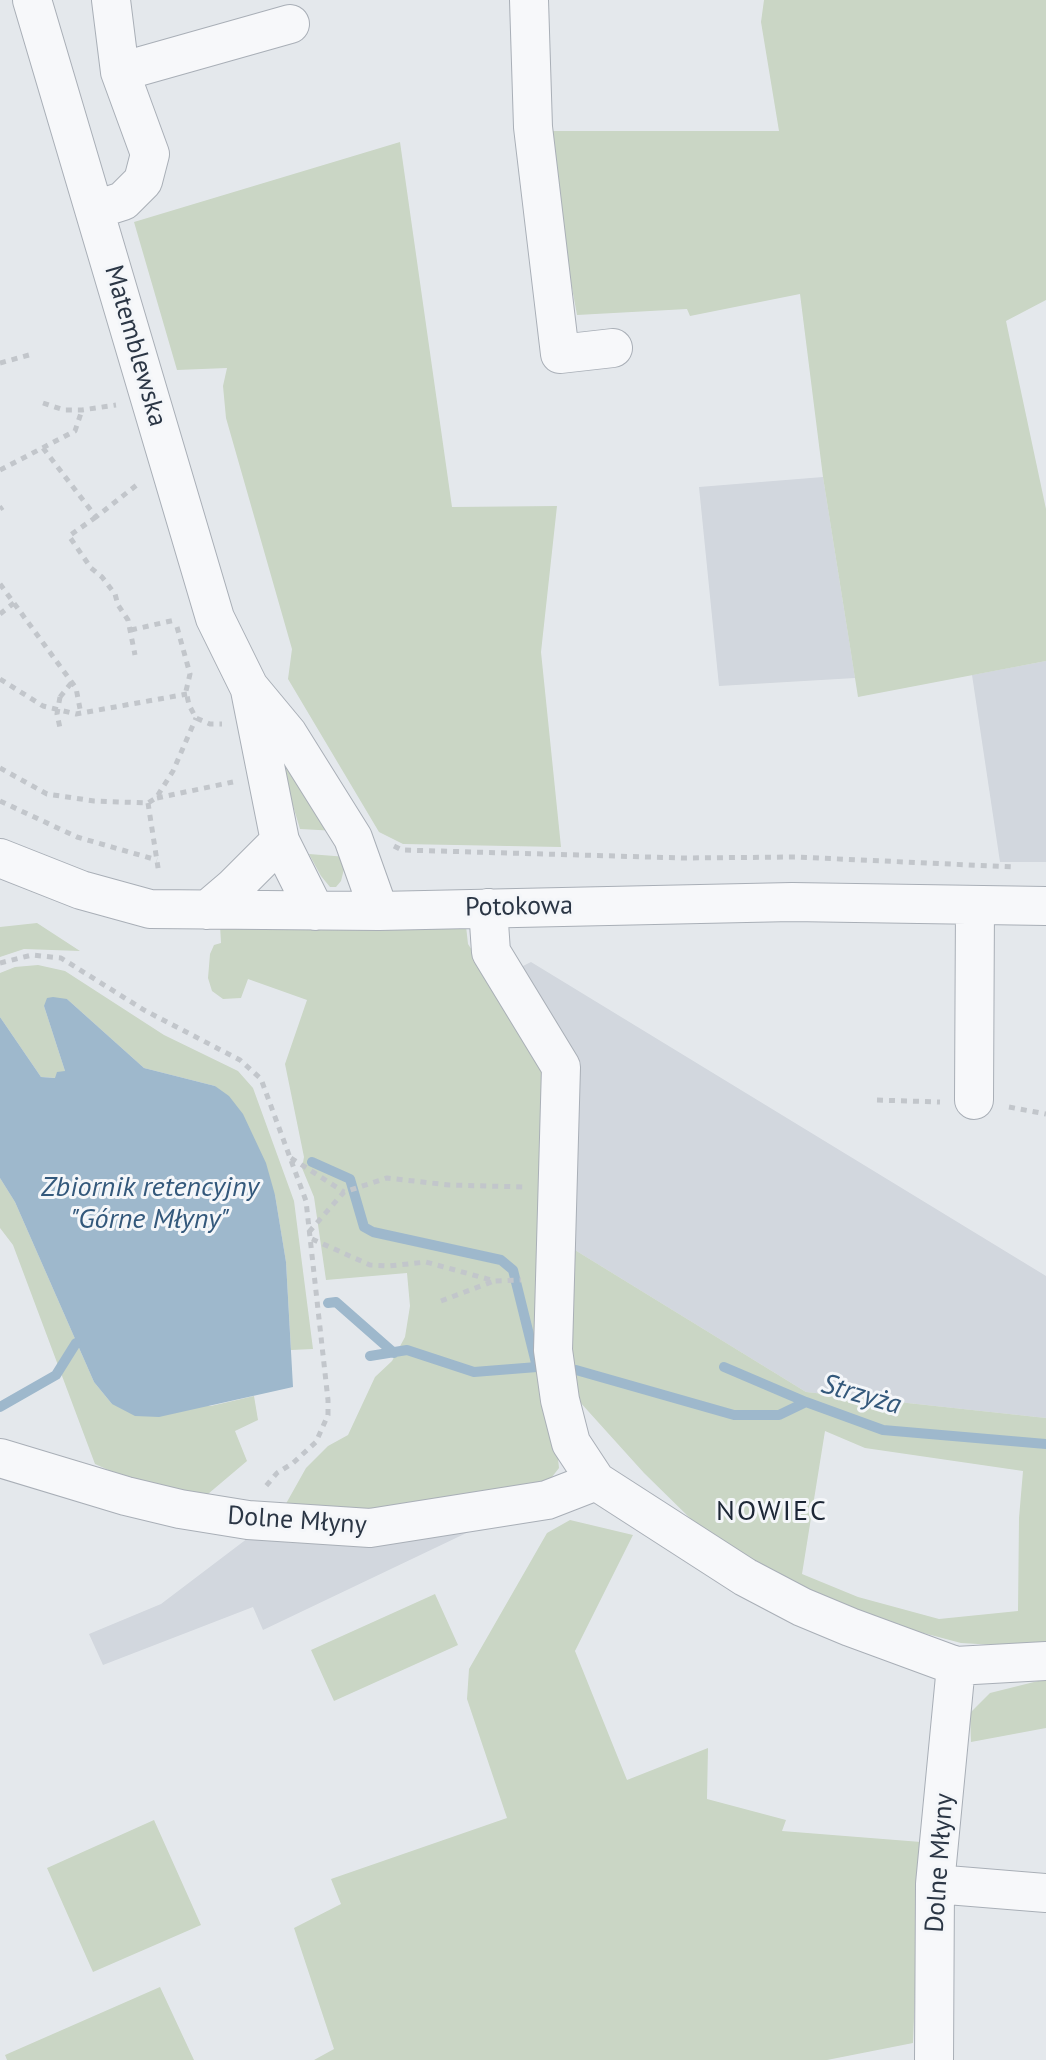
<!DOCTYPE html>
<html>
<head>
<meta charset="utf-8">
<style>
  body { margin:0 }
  canvas { display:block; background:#e4e8ec }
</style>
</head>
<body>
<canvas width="1046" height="2060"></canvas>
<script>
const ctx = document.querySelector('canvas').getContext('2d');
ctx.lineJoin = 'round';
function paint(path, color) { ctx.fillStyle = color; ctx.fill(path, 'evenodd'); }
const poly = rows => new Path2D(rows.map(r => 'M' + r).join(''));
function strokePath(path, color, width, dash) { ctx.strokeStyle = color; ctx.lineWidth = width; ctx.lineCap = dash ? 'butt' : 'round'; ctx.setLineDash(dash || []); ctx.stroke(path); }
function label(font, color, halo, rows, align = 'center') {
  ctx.font = font + ' "PT Sans",sans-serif'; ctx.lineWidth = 6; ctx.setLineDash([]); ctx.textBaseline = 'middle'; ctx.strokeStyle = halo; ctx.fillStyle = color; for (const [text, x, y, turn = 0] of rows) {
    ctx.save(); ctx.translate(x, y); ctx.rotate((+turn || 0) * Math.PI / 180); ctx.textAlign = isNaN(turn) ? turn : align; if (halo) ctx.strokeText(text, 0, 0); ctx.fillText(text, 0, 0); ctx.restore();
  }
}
paint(poly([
  [823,477,855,678,719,686,699,487],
  [1046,661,1046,862,1000,862,972,675],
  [531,962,1046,1276,1046,1418,806,1392,570,1247,513,971],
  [479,1527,263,1630,253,1607,103,1665,89,1634,161,1604,252,1535,292,1543,353,1544]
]), '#d2d7de');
paint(poly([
  [764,0,1046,0,1046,300,1006,321,1046,509,1046,661,858,697,823,477,800,294,690,316,687,309,577,315,548,156,548,131,779,131,761,22],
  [400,142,452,507,557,506,541,652,561,847,403,844,379,832,288,679,292,649,226,418,223,386,227,368,177,370,134,222],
  [271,733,337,831,300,829],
  [309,854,347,857,341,881,336,887,330,887,321,876],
  [37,923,80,951,24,949,0,957,0,927],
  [220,925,466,926,468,944,533,1045,547,1084,552,1400,559,1468,545,1486,354,1516,283,1509,306,1468,328,1446,348,1435,375,1377,392,1361,405,1337,410,1306,407,1273,326,1280,314,1197,302,1168,304,1157,285,1064,307,1000,248,979,241,998,223,999,212,991,208,978,210,954,214,945,221,943],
  [38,965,65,971,164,1035,238,1071,253,1088,294,1201,313,1349,291,1350,286,1262,275,1195,215,1086,144,1068,67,999,44,1006,65,1071,56,1078,41,1077,0,1017,0,973,15,967],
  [0,1178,15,1202,94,1382,112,1404,211,1406,254,1396,258,1420,235,1431,247,1461,208,1494,173,1499,95,1464,13,1245,0,1228],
  [570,1247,806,1392,1046,1418,1046,1648,961,1643,878,1621,787,1587,698,1526,644,1473,579,1401,569,1354],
  [825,1431,865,1448,1023,1471,1019,1518,1018,1611,939,1619,858,1597,802,1574],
  [570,1520,633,1535,575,1651,627,1780,708,1748,707,1799,786,1820,782,1831,921,1842,913,2043,827,2060,314,2060,334,2049,294,1928,341,1904,331,1879,507,1818,467,1699,469,1669,547,1533],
  [435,1594,458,1645,334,1701,311,1650],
  [1046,1679,1046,1728,971,1742,970,1713,990,1693],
  [154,1820,201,1925,93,1972,47,1868],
  [160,1987,194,2060,7,2060,5,2055]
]), '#cad6c5');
paint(poly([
  [53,997,67,999,144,1068,215,1086,229,1096,243,1114,266,1163,275,1195,286,1262,293,1387,159,1417,135,1416,112,1404,94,1382,15,1202,0,1178,0,1017,41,1077,55,1078,57,1072,65,1071,44,1006,47,998]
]), '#9eb8cc');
strokePath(poly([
  [312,1162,350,1179,364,1227,373,1232,501,1260,513,1270,537,1367,474,1372,407,1350,370,1356],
  [328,1303,336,1302,394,1353],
  [724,1367,806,1402],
  [576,1370,734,1415,779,1415,806,1402,883,1430,1046,1444],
  [0,1407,56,1375,76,1343]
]), '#9eb8cc', 10);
const minor = poly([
  [32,0,215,618,249,687,288,734,353,838,379,911],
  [529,0,533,127,560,354,613,348],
  [120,72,290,24],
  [95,210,123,201,143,181,150,154,120,72,111,0],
  [250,690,280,841,315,911],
  [0,858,81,890,150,909,379,911,792,902,1046,906],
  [488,908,491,952,561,1067,553,1350,560,1400,571,1443,596,1481,745,1577,802,1607,850,1627,956,1666,1046,1661],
  [207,910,234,887,280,841],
  [974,1100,975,905],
  [0,1458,126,1496,180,1509,248,1520,370,1528,547,1500,596,1481],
  [935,1884,1046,1893],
  [934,2060,935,1884,956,1666]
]);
strokePath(minor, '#a9afb7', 40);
strokePath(poly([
  [0,363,29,355],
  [43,403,64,410,82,410,116,405],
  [43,448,96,517,138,484],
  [0,470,75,431,82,410],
  [0,509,3,507],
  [96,517,69,536,91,568,102,577,115,594,118,605,128,620,135,655],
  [0,584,76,688,81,714],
  [0,614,14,603],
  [177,627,190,674,186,691,189,705,196,718,210,724,222,724],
  [131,630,175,620],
  [0,679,43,706,76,714,187,694],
  [60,697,72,682],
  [0,768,47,794,94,801,148,803,156,798,173,771,196,718],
  [157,798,233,782],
  [0,801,77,837,157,860],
  [148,803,159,874],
  [394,846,402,850,684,858,796,857,1014,867],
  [0,963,32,955,61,958,144,1010,240,1060,261,1079,306,1201,328,1400,328,1415,316,1442,293,1463,277,1473,266,1486],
  [877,1100,940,1102],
  [1009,1107,1046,1114],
  [291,1158,344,1192],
  [309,1232,344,1192,387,1178,449,1185,525,1187],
  [312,1239,370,1265,389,1266,426,1262,495,1281,521,1280],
  [441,1301,494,1281]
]), '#c2c6cb', 5, [6, 6]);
strokePath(minor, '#f7f8fa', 38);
strokePath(poly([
  [60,697,57,714,60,728]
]), '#c2c6cb', 5, [6, 6]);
label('26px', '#2b3645', '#f4f6f9', [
  ["Matemblewska",135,346,74],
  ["Potokowa",519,907,-1],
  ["Dolne Młyny",297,1521,4],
  ["Dolne Młyny",940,1863,-86]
]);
label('italic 28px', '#33587b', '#f4f6f9', [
  ["Zbiornik retencyjny",150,1188],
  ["\"Górne Młyny\"",150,1220],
  ["Strzyża",861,1395,16]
]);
ctx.letterSpacing = '2px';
label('28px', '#1d2736', '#f4f6f9', [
  ["NOWIEC",772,1512]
]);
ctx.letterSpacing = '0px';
</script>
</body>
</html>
